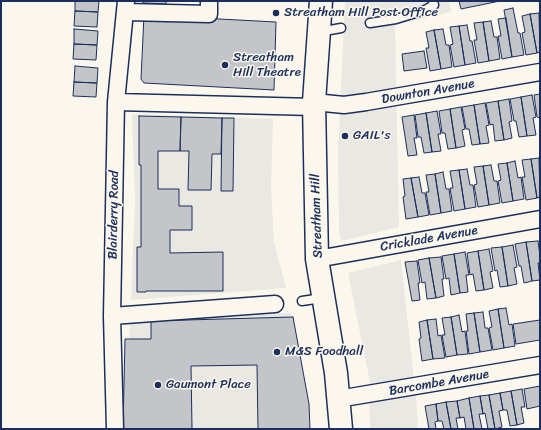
<!DOCTYPE html>
<html>
<head>
<meta charset="utf-8">
<style>
  body { margin:0 }
  #map { position:relative; width:541px; height:430px; overflow:hidden; background:#fbf7ec; font-family:Sriracha,sans-serif }
  canvas { display:block }
  .frame { position:absolute; inset:0; border:2px solid #1b2f5e; pointer-events:none }
</style>
</head>
<body>
<div id="map">
<canvas width="541" height="430"></canvas>
<div class="frame"></div>
</div>
<script>
const ctx = document.querySelector('canvas').getContext('2d');
ctx.lineJoin = 'round';
function paint(path, color) { ctx.fillStyle = color; ctx.fill(path, 'evenodd'); }
const poly = rows => new Path2D(rows.map(r => 'M' + r).join(''));
function strokePath(path, color, width, dash) { ctx.strokeStyle = color; ctx.lineWidth = width; ctx.lineCap = dash ? 'butt' : 'round'; ctx.setLineDash(dash || []); ctx.stroke(path); }
function label(font, color, halo, rows, align = 'center') {
  ctx.font = font + ' Sriracha,sans-serif'; ctx.lineWidth = 3; ctx.setLineDash([]); ctx.textBaseline = 'middle'; ctx.strokeStyle = halo; ctx.fillStyle = color; for (const [text, x, y, turn = 0] of rows) {
    ctx.save(); ctx.translate(x, y); ctx.rotate((+turn || 0) * Math.PI / 180); ctx.textAlign = isNaN(turn) ? turn : align; if (halo) ctx.strokeText(text, 0, 0); ctx.fillText(text, 0, 0); ctx.restore();
  }
}
paint(poly([
  [345,1,449,1,451,12,395,25,399,227,341,241,339,231,338,154],
  [132,114,273,119,271,189,274,242,286,288,131,300,135,201],
  [401,260,417,408,418,429,370,429,369,377,348,273],
  [291,313,308,407,309,429,126,429,130,321]
]), '#eae8e2');
const building = poly([
  [75,1,99,1,98,12,75,11,75,1],
  [143,1,166,1,166,4,143,3,143,1],
  [459,1,500,1,461,9,459,1],
  [513,8,518,33,520,33,524,55,512,57,504,10,513,8],
  [75,11,98,12,97,27,74,26,75,11],
  [539,13,540,52,537,53,530,14,539,13],
  [530,14,537,53,526,55,522,33,525,32,522,16,530,14],
  [144,15,276,22,274,90,144,83,141,79,144,15],
  [506,18,512,57,502,59,498,36,501,36,498,19,506,18],
  [491,21,494,37,497,37,500,59,489,61,483,22,491,21],
  [483,22,489,61,478,63,474,40,477,40,474,23,483,22],
  [467,25,470,41,472,41,476,63,465,65,459,26,467,25],
  [459,26,465,65,454,67,450,45,453,44,450,27,459,26],
  [74,29,98,31,97,45,74,44,74,29],
  [443,29,446,45,449,45,452,67,441,69,434,30,443,29],
  [434,30,441,69,430,71,426,48,429,48,426,32,434,30],
  [74,44,97,45,96,60,73,59,74,44],
  [424,51,427,68,404,71,402,54,424,51],
  [75,66,98,68,97,83,74,82,75,66],
  [74,82,97,83,96,97,73,96,74,82],
  [540,94,540,118,537,117,534,95,540,94],
  [532,95,536,117,533,118,536,135,527,136,521,97,532,95],
  [521,97,527,136,519,137,516,121,514,121,510,99,521,97],
  [509,99,512,121,509,122,512,138,504,140,498,101,509,99],
  [498,101,504,140,495,141,493,124,490,125,486,103,498,101],
  [485,103,489,125,486,126,489,143,480,144,474,105,485,103],
  [474,105,480,144,472,145,469,129,466,129,462,107,474,105],
  [461,107,465,129,462,130,465,146,456,148,450,109,461,107],
  [450,109,456,148,448,149,445,133,442,133,439,111,450,109],
  [437,111,441,134,438,134,441,151,432,152,426,113,437,111],
  [426,113,432,152,424,153,421,137,418,137,415,115,426,113],
  [414,115,417,138,414,138,417,155,408,156,402,117,414,115],
  [139,116,181,117,180,151,158,151,158,189,179,189,179,206,192,206,192,230,170,230,170,253,223,252,223,291,146,291,146,292,137,292,137,247,141,247,141,165,139,165,139,116],
  [181,117,222,118,221,154,212,154,211,190,188,190,189,151,180,151,181,117],
  [222,118,234,118,233,191,221,191,222,118],
  [539,158,540,197,537,198,531,159,539,158],
  [531,159,537,198,526,200,522,177,525,177,522,160,531,159],
  [515,161,518,178,521,177,524,199,513,201,507,163,515,161],
  [507,163,513,201,502,203,498,181,501,180,498,164,507,163],
  [491,165,494,181,497,181,500,203,489,205,483,166,491,165],
  [483,166,489,205,478,207,474,185,477,184,474,167,483,166],
  [467,169,470,185,473,185,476,207,465,209,459,170,467,169],
  [459,170,465,209,454,211,450,188,453,188,450,171,459,170],
  [443,172,446,189,449,189,452,211,441,213,435,174,443,172],
  [435,174,441,213,430,215,426,192,429,192,426,175,435,174],
  [419,177,422,193,425,193,429,215,418,217,411,178,419,177],
  [411,178,418,217,406,219,403,197,405,196,403,179,411,178],
  [538,241,540,256,540,263,538,263,540,280,532,281,526,242,538,241],
  [526,242,532,281,524,283,521,266,519,266,515,244,526,242],
  [513,245,517,267,514,268,517,284,508,286,502,247,513,245],
  [502,247,508,286,500,287,497,270,495,271,491,248,502,247],
  [489,249,493,271,490,272,493,288,484,290,478,251,489,249],
  [478,251,484,290,476,291,473,274,470,275,467,253,478,251],
  [465,252,469,275,466,275,468,292,460,293,454,254,465,252],
  [454,254,460,293,451,295,449,278,446,279,442,256,454,254],
  [441,257,444,279,442,279,444,296,436,298,429,258,441,257],
  [429,258,436,298,427,299,425,282,422,283,418,260,429,258],
  [417,261,420,283,418,283,420,300,412,301,405,262,417,261],
  [506,308,509,325,512,324,515,346,504,348,498,309,506,308],
  [498,309,504,348,493,350,489,328,492,327,489,311,498,309],
  [483,312,485,328,488,328,492,350,480,352,474,313,483,312],
  [474,313,480,352,469,354,466,331,468,331,466,314,474,313],
  [459,315,462,332,465,331,468,354,457,355,451,317,459,315],
  [293,317,309,404,310,429,258,429,257,365,191,366,192,429,123,429,125,339,151,339,151,321,293,317],
  [451,317,457,355,446,357,442,335,445,335,442,318,451,317],
  [436,319,438,336,441,335,445,358,433,359,427,320,436,319],
  [427,320,433,359,422,361,419,339,421,338,419,322,427,320],
  [540,320,540,340,516,344,513,324,540,320],
  [540,386,540,406,527,409,524,389,540,386],
  [522,389,525,407,521,407,524,423,517,425,511,391,522,389],
  [511,391,517,425,510,426,507,410,503,410,500,393,511,391],
  [500,393,503,410,499,411,502,427,495,429,489,395,500,393],
  [489,395,495,429,488,429,485,413,483,414,480,396,489,395],
  [480,396,483,414,479,414,482,429,474,429,469,398,480,396],
  [469,398,474,429,466,429,464,417,460,418,457,401,469,398],
  [457,401,460,418,456,418,458,429,451,429,446,402,457,401],
  [446,402,451,429,444,429,442,421,438,421,436,404,446,402],
  [436,404,438,421,435,422,436,429,429,429,425,406,436,404]
]);
paint(building, '#c3c5c9');
strokePath(building, '#1b2f5e', 1);
const lane = poly([
  [370,23,396,19,425,10,434,5,433,1],
  [319,32,341,28],
  [302,301,322,298]
]);
const street = poly([
  [126,12,209,14,209,1],
  [116,102,314,107],
  [314,102,344,105,366,102,540,72],
  [317,259,540,219],
  [112,316,275,304],
  [338,399,540,365],
  [115,429,112,316,116,102,126,1]
]);
const highway = poly([
  [321,1,314,102,317,259,336,373,341,429]
]);
strokePath(lane, '#1b2f5e', 11);
strokePath(street, '#1b2f5e', 19);
strokePath(highway, '#1b2f5e', 25);
strokePath(lane, '#fbf7ec', 8);
strokePath(street, '#fbf7ec', 16);
strokePath(highway, '#fbf7ec', 22);
for (const [x, y, r, color] of [
  [276,13,4,"#1b2f5e"],
  [225,65,4,"#1b2f5e"],
  [345,136,4,"#1b2f5e"],
  [277,352,4,"#1b2f5e"],
  [158,385,4,"#1b2f5e"]
]) { const dot = new Path2D(); dot.arc(x, y, r, 0, 2 * Math.PI); ctx.fillStyle = color; ctx.fill(dot); strokePath(dot, '#fbf7ec', 1.5); }
label('13px', '#1b2f5e', '#fbf7ec', [
  ["Streatham Hill Post Office",284,13],
  ["Streatham",233,58],
  ["Hill Theatre",233,73],
  ["GAIL's",353,136],
  ["M&S Foodhall",285,352],
  ["Gaumont Place",166,385]
], 'left');
label('13px', '#1b2f5e', '#fbf7ec', [
  ["Downton Avenue",428,92,-10],
  ["Blairderry Road",114,215,-89],
  ["Streatham Hill",317,216,-92],
  ["Cricklade Avenue",429,239,-10],
  ["Barcombe Avenue",439,383,-10]
]);
</script>
</body>
</html>
